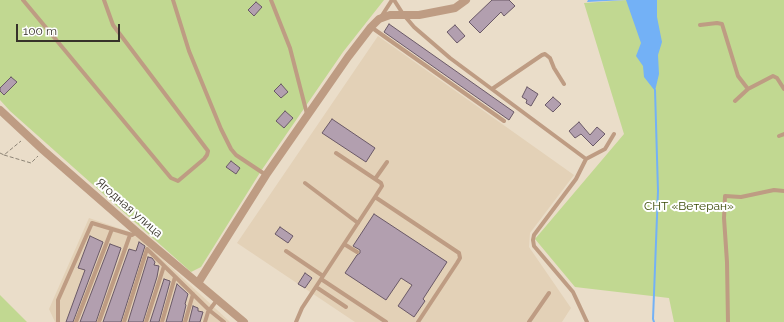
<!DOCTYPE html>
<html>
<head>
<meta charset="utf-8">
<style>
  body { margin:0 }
  #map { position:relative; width:784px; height:322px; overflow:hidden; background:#eaddc9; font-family:Raleway,sans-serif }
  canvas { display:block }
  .scale { position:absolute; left:16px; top:24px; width:104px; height:18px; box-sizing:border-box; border:2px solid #37322a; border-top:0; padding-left:5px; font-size:12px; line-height:14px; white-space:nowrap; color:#37322a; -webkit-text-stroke:3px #fff; paint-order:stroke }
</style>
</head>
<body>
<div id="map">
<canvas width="784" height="322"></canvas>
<div class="scale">100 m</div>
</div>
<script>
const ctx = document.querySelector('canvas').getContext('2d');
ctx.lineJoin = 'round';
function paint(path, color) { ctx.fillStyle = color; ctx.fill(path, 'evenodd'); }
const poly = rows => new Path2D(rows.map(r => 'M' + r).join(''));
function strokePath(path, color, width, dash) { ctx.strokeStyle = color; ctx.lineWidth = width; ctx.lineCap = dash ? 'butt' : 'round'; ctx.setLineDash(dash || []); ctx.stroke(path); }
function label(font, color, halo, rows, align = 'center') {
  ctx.font = font + ' Raleway,sans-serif'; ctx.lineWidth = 4; ctx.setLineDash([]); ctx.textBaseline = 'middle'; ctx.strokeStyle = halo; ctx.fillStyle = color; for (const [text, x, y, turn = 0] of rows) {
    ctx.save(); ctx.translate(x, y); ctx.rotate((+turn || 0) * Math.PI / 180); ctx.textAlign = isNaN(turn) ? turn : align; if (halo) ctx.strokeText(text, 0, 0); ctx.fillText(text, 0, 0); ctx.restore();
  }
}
paint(poly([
  [378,36,574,175,530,233,529,247,571,308,562,322,355,322,237,243],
  [89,218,130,232,146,244,230,322,55,322,49,309]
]), '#e3d1b7');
paint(poly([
  [0,0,384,0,343,52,261,171,201,267,191,272,10,111,0,100],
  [627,0,784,0,784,322,674,322,669,298,575,287,535,239,624,134,584,3],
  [0,295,27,322,0,322]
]), '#c1d891');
paint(poly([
  [588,0,657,0,657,17,662,42,658,55,659,74,655,91,644,77,643,66,636,56,641,43,626,0,587,2]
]), '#73b1f6');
strokePath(poly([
  [654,322,653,319,658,191,655,90]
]), '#73b1f6', 2);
const building = poly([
  [492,0,509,0,515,6,504,16,501,12,480,33,469,22,492,0],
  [256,2,262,7,254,16,248,10,256,2],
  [389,24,514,112,509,120,384,32,389,24],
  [455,25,465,36,457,43,447,32,455,25],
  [11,77,17,82,4,95,0,91,0,88,11,77],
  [281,84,288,92,281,98,274,91,281,84],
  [527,87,538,94,531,106,526,103,527,100,522,97,527,87],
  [553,97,561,104,553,112,545,105,553,97],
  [285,111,293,118,284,128,276,121,285,111],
  [332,119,375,148,366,162,322,133,332,119],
  [579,122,590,135,597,127,605,134,593,146,581,134,575,138,569,131,579,122],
  [231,161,240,168,236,174,226,167,231,161],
  [374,214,447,262,423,299,425,301,414,317,398,306,412,285,401,278,386,300,345,273,357,255,360,253,360,250,353,246,374,214],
  [280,227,293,236,288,243,275,234,280,227],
  [90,236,103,242,73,322,66,322,85,270,78,268,90,236],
  [139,242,145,246,121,322,103,322,129,249,136,251,139,242],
  [110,244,121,248,96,322,80,322,110,244],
  [148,257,152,258,155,262,154,265,159,266,157,277,143,322,128,322,148,257],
  [305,273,312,278,305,288,298,284,305,273],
  [164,279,170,281,170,282,159,322,150,322,164,279],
  [177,284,188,294,185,304,186,305,182,322,166,322,177,284],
  [193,306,198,308,198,311,203,312,200,322,189,322,193,306]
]);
paint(building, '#b29faf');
strokePath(building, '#6a5967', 1);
strokePath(poly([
  [0,153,4,155,21,141],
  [4,155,31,163,38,156]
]), '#8d8476', 1, [4, 2]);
strokePath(poly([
  [23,0,171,178,178,181,204,159,207,155,208,151,113,25,104,0],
  [173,0,189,51,221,129,231,149,236,155,266,175],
  [271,0,290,48,307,114],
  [394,0,403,14,414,27,450,58,586,159,605,149,614,134],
  [381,17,392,0],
  [700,25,717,23,722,24,738,76,748,89],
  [371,27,504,121],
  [492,89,542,55,545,54,550,58,554,68,564,84],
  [735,101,748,89,773,76,777,78,784,89],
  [779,136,784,134],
  [336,153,381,183,382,186,375,197],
  [586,159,576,179,534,235,533,240,534,246,573,292,587,322],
  [375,179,387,162],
  [305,183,358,223],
  [344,244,357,252],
  [286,251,323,276],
  [321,279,386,322],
  [316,287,346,307],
  [58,322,58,300,92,223,132,235,137,232],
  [76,322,112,229],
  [99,322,130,235],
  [124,322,147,249,209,310,224,322],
  [146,322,164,266],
  [162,322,175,277],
  [185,322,193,294],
  [205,322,208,312,217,300],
  [296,322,302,308,375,197,459,253,460,258,457,263,418,322],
  [529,322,549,293],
  [728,322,727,262,724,218,725,196,741,197,774,190,784,191]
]), '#be9c83', 4);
strokePath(poly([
  [0,110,43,150,137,232,244,322],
  [198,283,266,175,348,57,371,27,379,19,390,15,419,15,455,8,466,0]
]), '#be9c83', 8);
label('12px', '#384804', '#fff', [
  ["СНТ «Ветеран»",689,206]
]);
label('12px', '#37322a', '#fff', [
  ["Ягодная улица",129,208,41]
]);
</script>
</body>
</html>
